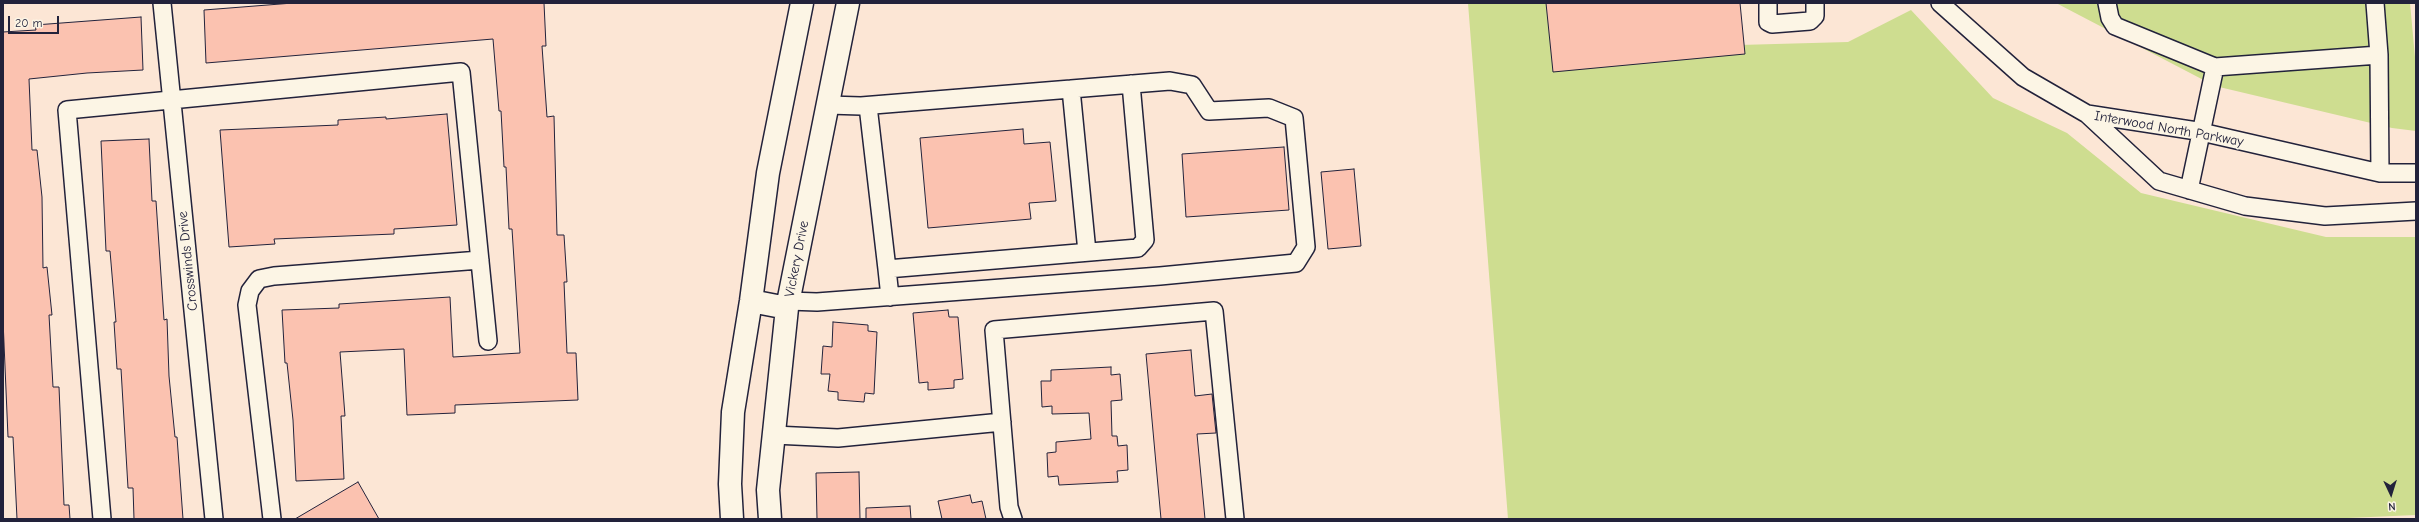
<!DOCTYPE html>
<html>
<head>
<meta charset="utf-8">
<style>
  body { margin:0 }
  #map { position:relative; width:2419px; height:522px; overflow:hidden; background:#fce6d5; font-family:"Comic Neue",sans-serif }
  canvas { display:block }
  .frame { position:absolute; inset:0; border:4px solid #22223b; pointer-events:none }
  .north { position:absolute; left:2371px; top:474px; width:40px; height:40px; -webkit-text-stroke:3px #fcf5e5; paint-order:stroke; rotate:176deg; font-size:11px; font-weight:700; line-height:16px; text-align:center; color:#22223b }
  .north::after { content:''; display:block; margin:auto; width:14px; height:18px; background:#22223b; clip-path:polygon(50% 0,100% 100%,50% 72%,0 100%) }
  .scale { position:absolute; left:8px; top:16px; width:51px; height:18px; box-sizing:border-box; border:2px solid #22223b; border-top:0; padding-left:5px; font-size:12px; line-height:14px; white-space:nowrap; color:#22223b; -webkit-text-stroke:3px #fcf5e5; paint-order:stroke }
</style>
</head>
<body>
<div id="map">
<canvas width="2419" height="522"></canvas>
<div class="frame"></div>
<div class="north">N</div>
<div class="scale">20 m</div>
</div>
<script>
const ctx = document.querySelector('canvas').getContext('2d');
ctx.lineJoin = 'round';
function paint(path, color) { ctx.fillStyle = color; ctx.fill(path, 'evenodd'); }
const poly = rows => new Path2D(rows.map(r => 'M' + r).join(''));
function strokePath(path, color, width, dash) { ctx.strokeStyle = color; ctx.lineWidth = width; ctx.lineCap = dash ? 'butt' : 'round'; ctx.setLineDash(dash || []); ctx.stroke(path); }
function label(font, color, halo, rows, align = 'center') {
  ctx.font = font + ' "Comic Neue",sans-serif'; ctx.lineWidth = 3; ctx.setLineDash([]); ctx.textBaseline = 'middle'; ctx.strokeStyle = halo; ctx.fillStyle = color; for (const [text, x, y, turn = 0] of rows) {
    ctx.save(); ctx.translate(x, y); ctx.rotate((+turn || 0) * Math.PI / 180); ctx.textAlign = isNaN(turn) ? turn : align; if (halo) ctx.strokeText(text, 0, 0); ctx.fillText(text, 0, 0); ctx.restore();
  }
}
paint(poly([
  [1468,3,1552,3,1558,50,1848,42,1911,10,1993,98,2067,133,2141,193,2326,237,2416,237,2416,515,2325,519,1508,519],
  [2056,3,2410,3,2416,68,2416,131,2392,128,2215,86]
]), '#cedd90');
const building = poly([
  [293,3,544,3,546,46,542,46,547,117,554,116,557,235,564,235,567,282,564,282,567,353,576,353,578,400,455,405,455,413,407,415,404,349,340,352,345,416,341,416,344,479,296,481,293,420,287,363,285,363,282,310,339,308,339,304,450,297,453,357,520,353,512,229,509,229,506,167,504,167,501,111,499,111,493,39,206,63,204,10,293,3],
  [1546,3,1740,3,1745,54,1553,72,1546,3],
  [141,17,143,70,87,73,29,79,32,150,37,150,42,197,43,268,47,267,52,315,49,315,53,387,59,387,64,505,69,505,70,519,17,519,13,437,8,437,3,320,3,32,36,30,35,25,141,17],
  [447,114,457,225,394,229,394,234,274,239,275,244,229,247,220,130,338,125,338,120,386,117,386,119,447,114],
  [1023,129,1024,144,1050,142,1056,201,1029,203,1031,219,928,228,920,138,1023,129],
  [149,139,152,201,156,201,164,320,167,319,169,376,175,437,177,437,183,519,134,519,133,488,128,488,121,369,117,369,114,322,116,322,110,251,106,251,101,141,149,139],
  [1284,147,1289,210,1186,217,1182,154,1284,147],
  [1354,169,1361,246,1328,249,1321,172,1354,169],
  [948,310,949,317,958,317,963,379,954,380,954,388,928,390,928,382,919,383,913,313,948,310],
  [833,322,868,325,868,331,877,332,874,394,865,393,864,402,838,400,838,392,828,391,830,374,821,374,823,346,832,347,833,322],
  [1191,350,1195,396,1212,394,1216,433,1197,434,1205,519,1161,519,1146,354,1191,350],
  [1111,367,1111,375,1120,374,1122,400,1111,401,1112,436,1117,436,1118,446,1127,445,1128,470,1117,471,1118,482,1059,485,1058,476,1048,477,1047,453,1056,452,1056,442,1091,439,1089,413,1052,414,1052,406,1042,407,1041,381,1051,381,1051,370,1111,367],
  [859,472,860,519,817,519,816,473,859,472],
  [358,482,379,519,295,519,358,482],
  [970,495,972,503,982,501,986,519,942,519,938,501,970,495],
  [910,506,911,519,866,519,866,508,910,506]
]);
paint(building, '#fbc2b0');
strokePath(building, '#22223b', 1);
const minor = poly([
  [162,3,214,519],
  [1768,3,1768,22,1772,24,1810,21,1815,16,1815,3],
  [1940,3,2023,77,2087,114,2159,181,2245,206,2325,216,2416,211],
  [2107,3,2110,18,2115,26,2215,67],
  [2375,3,2379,55],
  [1071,89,1087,252],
  [868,106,887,269,1138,248,1145,240,1131,84],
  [2087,114,2197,131,2380,173,2416,173],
  [2189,190,2215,67,2379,55,2380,173],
  [887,269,890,297],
  [788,301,817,302,1160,276,1296,263,1306,247,1294,118,1269,108,1209,111,1192,85,1170,81,861,106,828,105],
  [774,435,838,438,1002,422],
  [102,519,67,110,461,72,488,341],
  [272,519,247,305,250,291,259,279,274,276,480,260],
  [1013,519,1009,507,994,330,1214,311,1235,519]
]);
const major = poly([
  [751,301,787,308],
  [732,519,730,484,733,412,751,301,768,173,802,3],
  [770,519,768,490,787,308,848,3]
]);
strokePath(minor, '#22223b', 20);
strokePath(major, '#22223b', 25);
strokePath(minor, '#fcf5e5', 17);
strokePath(major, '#fcf5e5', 22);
label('14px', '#22223b', '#fcf5e5', [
  ["Interwood North Parkway",2169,129,10],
  ["Vickery Drive",797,259,-79],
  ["Crosswinds Drive",188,261,-96]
]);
</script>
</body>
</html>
